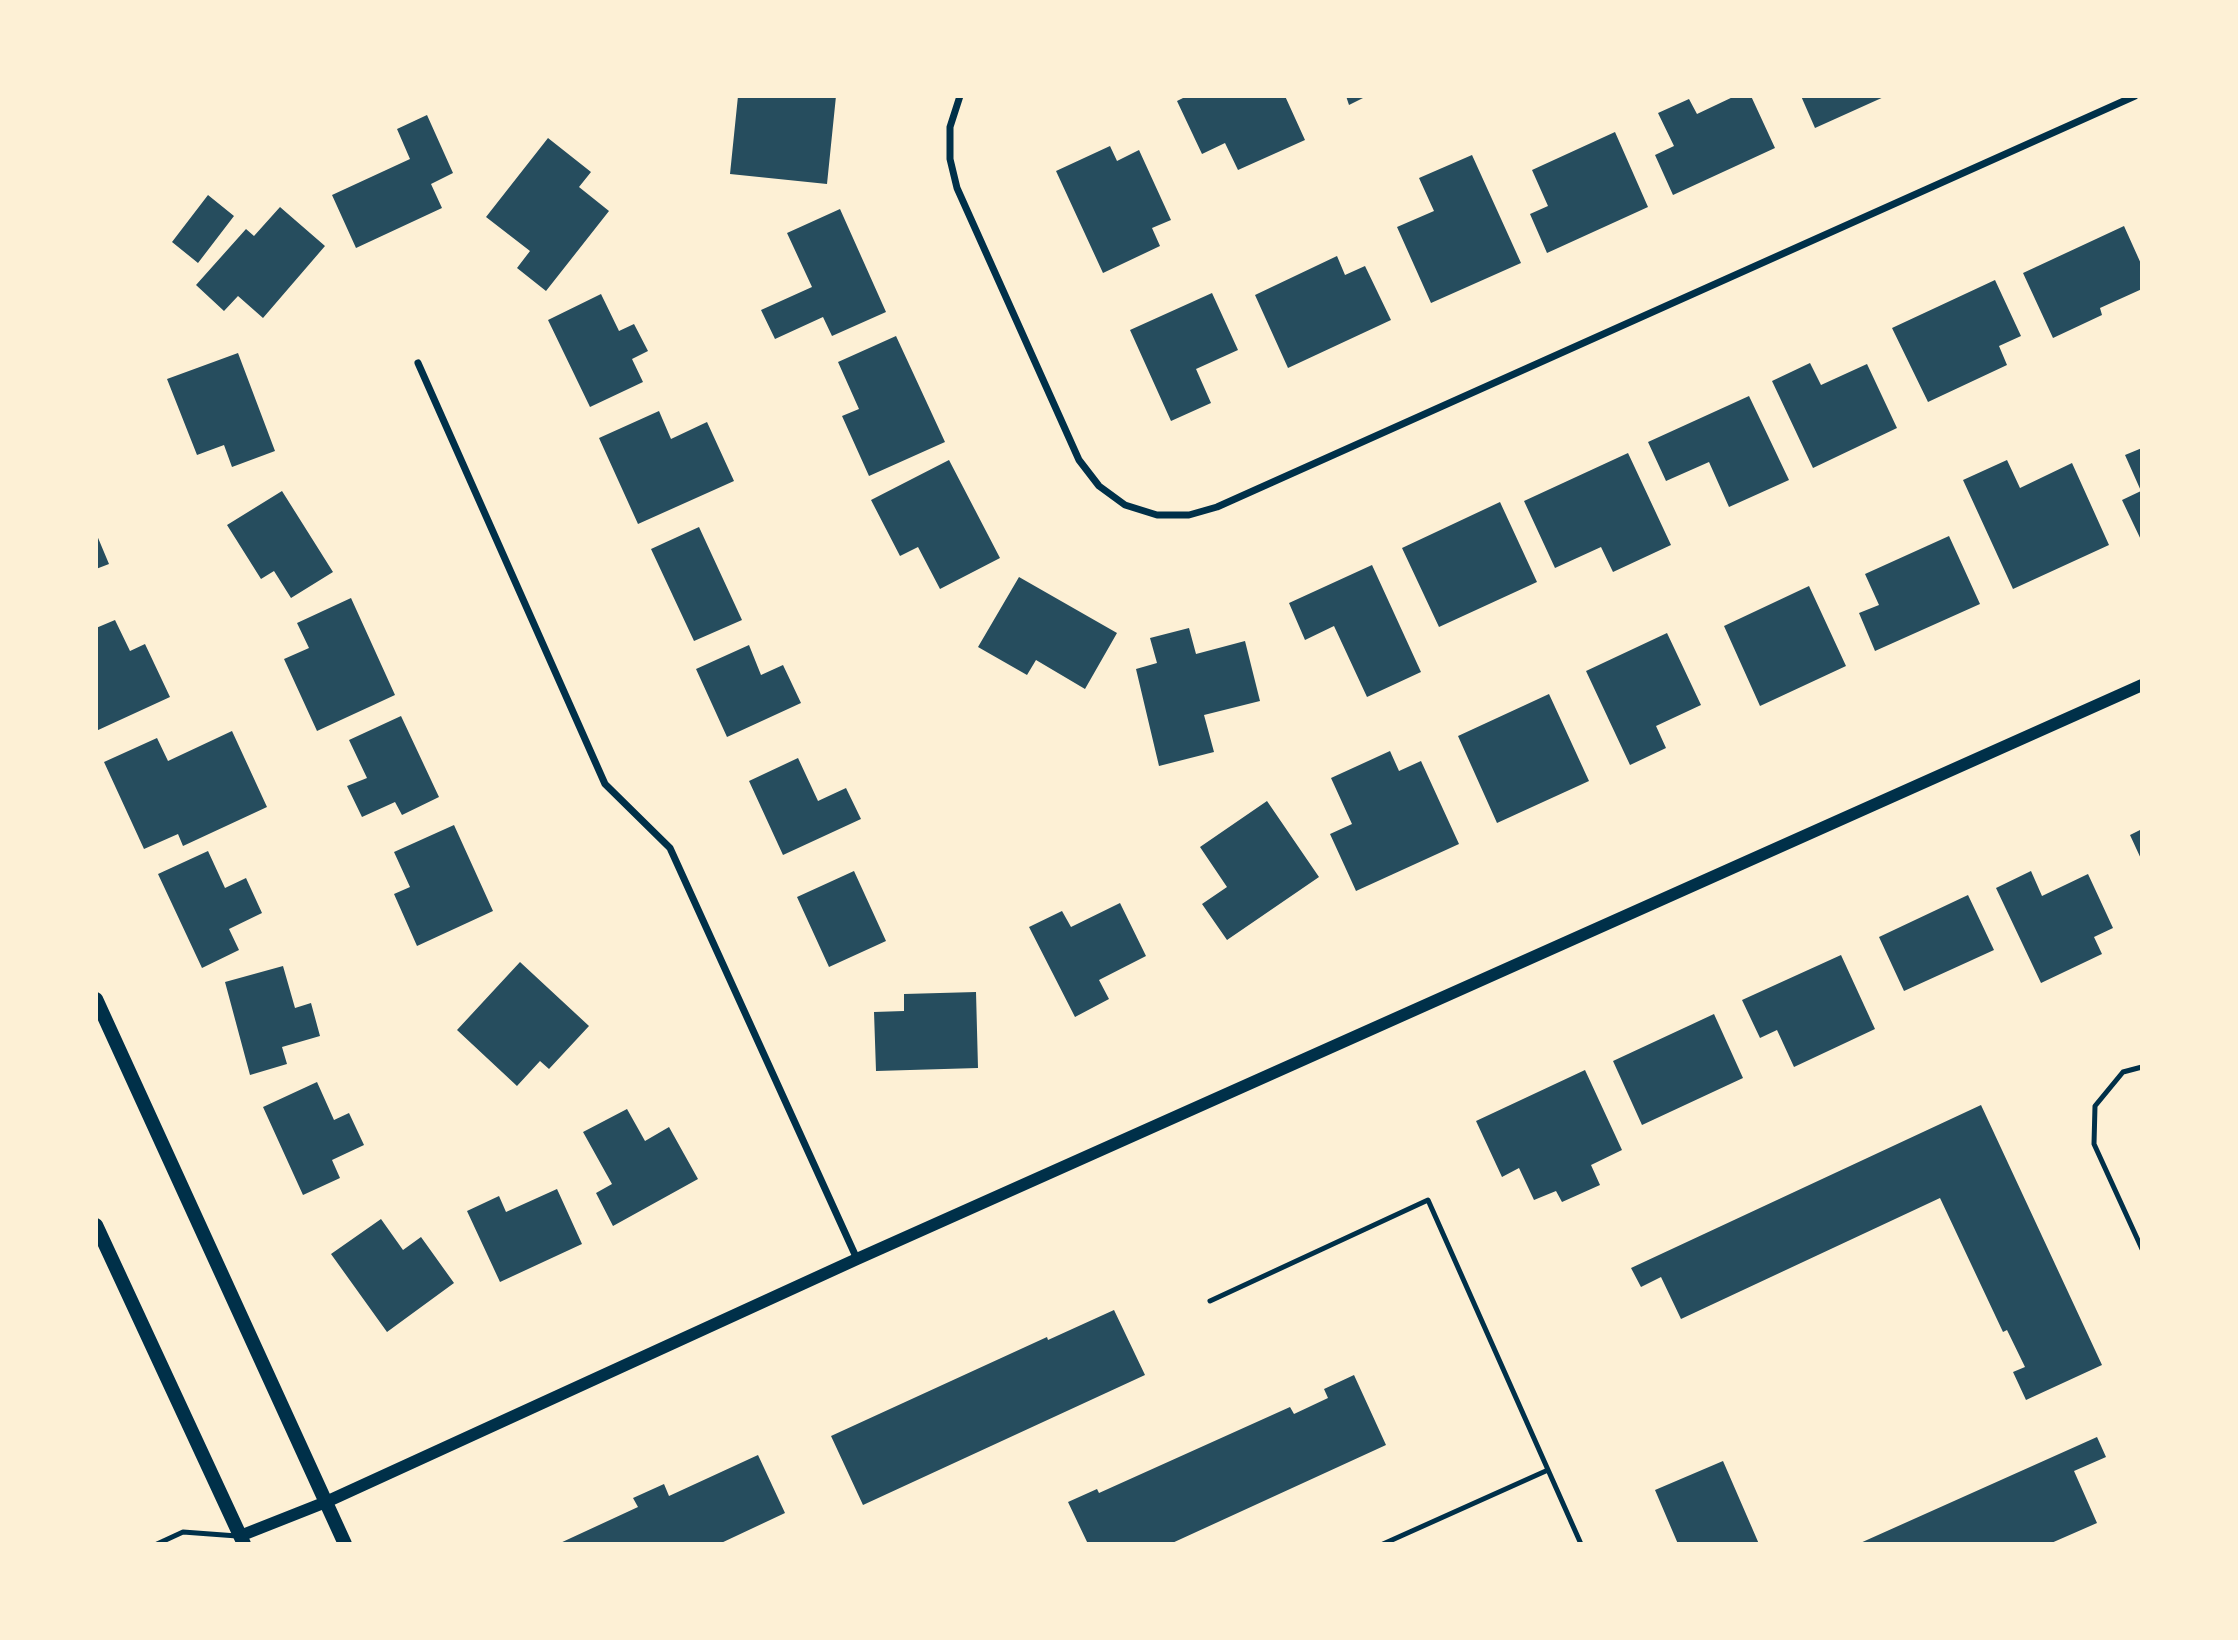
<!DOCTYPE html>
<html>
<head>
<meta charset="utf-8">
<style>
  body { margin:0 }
  #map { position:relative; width:2238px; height:1640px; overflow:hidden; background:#fdf0d5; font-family:"Noto Sans",sans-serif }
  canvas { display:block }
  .frame { position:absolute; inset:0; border:98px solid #fdf0d5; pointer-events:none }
</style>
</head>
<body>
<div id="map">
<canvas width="2238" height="1640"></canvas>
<div class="frame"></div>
</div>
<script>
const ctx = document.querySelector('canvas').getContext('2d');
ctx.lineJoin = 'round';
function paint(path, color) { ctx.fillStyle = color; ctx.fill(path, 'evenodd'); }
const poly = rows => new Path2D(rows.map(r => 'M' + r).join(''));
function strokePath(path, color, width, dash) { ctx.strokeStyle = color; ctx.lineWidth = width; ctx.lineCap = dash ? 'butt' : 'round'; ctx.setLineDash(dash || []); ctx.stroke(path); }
paint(poly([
  [738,96,836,96,827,184,730,174],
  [1187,96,1285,96,1305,140,1238,170,1225,143,1202,154,1177,101],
  [1346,96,1367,96,1349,105],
  [1735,96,1751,96,1775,148,1673,195,1655,155,1674,146,1658,113,1689,99,1697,114],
  [1801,96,1886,96,1815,128],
  [427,115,453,173,431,184,442,208,356,248,332,195,410,159,397,129],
  [1615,132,1648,207,1547,253,1530,214,1548,206,1532,170],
  [548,138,591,172,579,187,609,211,546,291,517,268,530,251,486,217],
  [1110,146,1117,161,1139,150,1171,220,1152,228,1160,246,1103,273,1056,171],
  [1472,155,1521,263,1431,303,1397,227,1434,211,1419,178],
  [208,195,234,216,198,263,172,242],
  [280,207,325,246,263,318,238,296,224,311,196,285,246,229,254,236],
  [840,209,886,312,832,336,823,317,775,339,761,310,812,287,787,233],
  [2124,226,2142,266,2142,289,2100,308,2102,315,2053,338,2023,273],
  [1337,256,1345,275,1365,266,1391,320,1288,368,1255,295],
  [1995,280,2021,336,1999,346,2007,365,1928,402,1892,328],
  [1212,293,1238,350,1196,369,1211,403,1171,421,1130,330],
  [601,294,619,331,634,324,648,351,632,359,643,382,590,407,548,320],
  [896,336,945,442,869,476,842,416,859,409,838,362],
  [238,353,275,451,232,467,224,445,197,455,167,379],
  [1810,363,1821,385,1867,364,1897,428,1813,468,1772,381],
  [1749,396,1789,480,1729,507,1709,462,1666,481,1648,442],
  [659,411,671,439,707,422,734,481,638,524,599,438],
  [2142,448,2142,542,2122,500,2141,491,2125,455],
  [1628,453,1671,545,1613,572,1601,547,1555,568,1524,501],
  [949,460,1000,558,940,589,918,547,900,556,871,500],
  [2007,460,2020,488,2072,463,2109,545,2013,589,1963,480],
  [282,491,333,572,291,598,274,571,261,579,227,525],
  [1500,502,1537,582,1439,627,1402,548],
  [699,527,742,620,694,641,651,549],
  [96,533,109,564,96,569],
  [1949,536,1980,604,1875,651,1859,613,1879,605,1865,574],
  [1372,565,1421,672,1367,697,1334,626,1305,640,1289,603],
  [1019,577,1117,633,1085,689,1036,660,1027,675,978,647],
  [1809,586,1846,666,1760,706,1724,626],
  [351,598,395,695,317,731,284,659,309,648,297,623],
  [115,620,130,651,145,644,170,697,96,731,96,628],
  [1189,628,1196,654,1245,641,1260,701,1204,715,1214,752,1159,766,1136,669,1157,663,1150,638],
  [1667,633,1701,705,1656,726,1666,748,1630,765,1586,671],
  [749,645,761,675,783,665,801,703,727,737,696,669],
  [1549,694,1589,781,1497,823,1458,736],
  [401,716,439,797,402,815,395,802,362,817,347,786,367,778,349,740],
  [232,731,267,807,183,846,178,834,144,849,104,762,157,738,168,761],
  [1390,751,1399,771,1421,761,1459,844,1356,891,1330,834,1352,824,1331,778],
  [798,758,818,801,846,788,861,819,783,855,749,781],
  [1267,801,1319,877,1227,940,1202,904,1227,887,1200,847],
  [454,825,493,911,417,946,394,894,410,887,394,852],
  [2142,829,2142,861,2130,835],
  [208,851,225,888,246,878,262,913,229,929,239,950,202,968,158,874],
  [854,871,886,941,829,967,797,897],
  [2031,871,2042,896,2088,874,2113,928,2094,937,2102,954,2041,983,1996,888],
  [1968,895,1994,950,1904,991,1879,937],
  [1120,903,1146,956,1099,980,1109,999,1075,1017,1029,927,1062,911,1071,927],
  [1841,955,1875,1029,1794,1067,1777,1030,1760,1038,1742,1000],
  [520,962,589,1026,549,1069,540,1061,517,1086,457,1030],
  [283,966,295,1008,311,1003,320,1036,282,1047,287,1064,250,1075,225,982],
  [976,992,978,1068,876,1071,874,1012,904,1011,904,994],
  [1714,1014,1743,1078,1642,1125,1613,1061],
  [1585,1070,1622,1150,1591,1165,1600,1185,1562,1202,1556,1191,1534,1200,1519,1168,1502,1177,1476,1121],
  [317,1082,334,1120,349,1113,364,1145,332,1160,340,1178,303,1195,263,1107],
  [1981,1105,2102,1365,2026,1400,2013,1372,2025,1367,2007,1330,2003,1332,1940,1198,1681,1319,1661,1277,1641,1287,1631,1268],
  [627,1109,645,1141,669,1127,698,1179,613,1226,596,1193,612,1184,583,1132],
  [557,1189,582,1244,500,1282,467,1211,499,1196,506,1212],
  [381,1219,403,1250,421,1237,454,1283,387,1332,331,1254],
  [1114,1310,1145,1375,863,1505,831,1436,1047,1337,1048,1340],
  [1354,1375,1386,1445,1170,1544,1088,1544,1068,1502,1097,1489,1099,1493,1290,1407,1294,1414,1328,1398,1324,1389],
  [2097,1437,2106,1457,2074,1471,2097,1523,2049,1544,1858,1544],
  [758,1455,785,1513,719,1544,558,1544,638,1507,633,1498,664,1484,669,1496],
  [1723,1461,1759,1544,1678,1544,1655,1490]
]), '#264d5e');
strokePath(poly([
  [2142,1067,2123,1072,2095,1106,2094,1144,2142,1249],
  [1210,1301,1428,1200,1581,1544],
  [157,1544,183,1532,237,1536],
  [1383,1544,1548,1470]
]), '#003049', 5);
strokePath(poly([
  [960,96,950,127,950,159,957,188,1079,460,1099,486,1125,505,1157,515,1189,515,1217,507,2135,96],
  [418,363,605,784,670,848,857,1259]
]), '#003049', 7);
strokePath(poly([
  [240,1536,326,1502,857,1259,2142,685]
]), '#003049', 12);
strokePath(poly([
  [96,999,345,1544],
  [96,1225,244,1544]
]), '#003049', 14);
</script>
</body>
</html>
